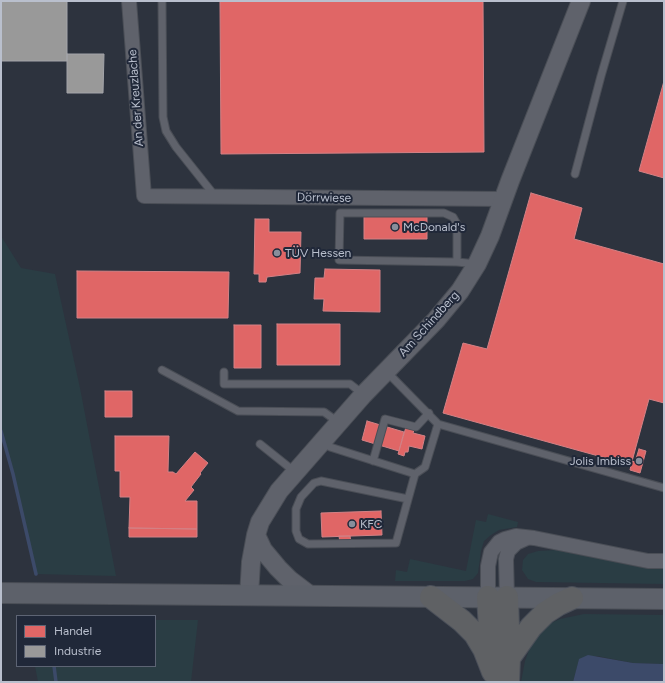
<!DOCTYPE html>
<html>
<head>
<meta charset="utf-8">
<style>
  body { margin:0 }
  #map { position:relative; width:665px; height:683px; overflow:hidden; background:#2d333e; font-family:Figtree,sans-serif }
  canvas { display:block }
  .frame { position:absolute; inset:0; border:2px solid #b9bfcd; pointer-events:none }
  .legend { position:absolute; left:16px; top:615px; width:140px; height:52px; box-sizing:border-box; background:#202839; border:1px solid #5d6474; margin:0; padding:5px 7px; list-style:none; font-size:12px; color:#b9bfcd }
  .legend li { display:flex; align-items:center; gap:8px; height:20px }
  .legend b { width:20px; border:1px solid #5d6474 }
</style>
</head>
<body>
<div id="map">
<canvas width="665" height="683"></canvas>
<div class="frame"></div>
<ul class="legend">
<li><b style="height:11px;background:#e06666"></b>Handel</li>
<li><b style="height:11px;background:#999"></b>Industrie</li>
</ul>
</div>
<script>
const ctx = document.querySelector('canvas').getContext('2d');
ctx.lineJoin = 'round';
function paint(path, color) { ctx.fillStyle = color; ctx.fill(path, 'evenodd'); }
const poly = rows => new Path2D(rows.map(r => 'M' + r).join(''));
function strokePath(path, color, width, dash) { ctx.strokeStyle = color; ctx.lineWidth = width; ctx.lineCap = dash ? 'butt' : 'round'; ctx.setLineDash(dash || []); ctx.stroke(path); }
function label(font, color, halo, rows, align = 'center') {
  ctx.font = font + ' Figtree,sans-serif'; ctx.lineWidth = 4; ctx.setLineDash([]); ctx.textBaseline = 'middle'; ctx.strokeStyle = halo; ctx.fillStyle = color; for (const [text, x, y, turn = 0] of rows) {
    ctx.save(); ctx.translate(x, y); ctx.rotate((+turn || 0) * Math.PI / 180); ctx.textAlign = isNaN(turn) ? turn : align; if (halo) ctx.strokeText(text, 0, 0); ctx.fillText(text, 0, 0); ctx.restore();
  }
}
paint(poly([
  [1,236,21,268,55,274,80,388,116,576,36,574,13,474,1,431],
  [488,514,518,522,517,527,499,530,491,535,484,541,481,551,478,573,473,579,465,581,395,581,396,570,407,572,410,559,466,571,476,520,486,522],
  [556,550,645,568,664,568,664,584,536,582,528,579,522,570,523,560,528,554,538,551],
  [584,614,664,615,664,664,633,663,597,656,579,660,573,682,521,682,525,661,533,639,544,626,560,619],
  [155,620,198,620,191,682,38,682,35,666,155,666]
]), '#2a3d44');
paint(poly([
  [588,655,633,663,664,664,664,682,573,682,579,659]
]), '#3c4a69');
const shops = poly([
  [220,1,483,1,484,152,221,154,220,1],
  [664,81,664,178,639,171,664,81],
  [531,193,582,208,574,239,664,264,664,403,649,399,631,465,443,413,463,343,487,349,531,193],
  [364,216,427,216,427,239,364,239,364,216],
  [255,219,269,219,269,232,301,232,300,273,267,277,266,282,259,282,259,274,254,274,255,219],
  [325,269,380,270,380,312,323,311,324,299,314,299,315,278,324,278,325,269],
  [77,271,229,272,228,318,77,318,77,271],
  [277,324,340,324,340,365,277,365,277,324],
  [234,325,261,325,261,368,234,368,234,325],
  [105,391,132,391,132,417,105,417,105,391],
  [367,421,404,432,399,451,362,440,367,421],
  [406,427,414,430,413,433,425,436,422,449,409,446,408,452,405,452,404,456,398,454,406,427],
  [115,436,169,436,168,472,173,472,176,474,195,452,208,463,200,473,201,474,191,487,194,490,185,501,197,501,197,529,129,528,130,497,120,497,120,471,115,471,115,436],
  [639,449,646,451,640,473,630,470,632,461,635,462,639,449],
  [381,511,382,535,322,537,321,513,381,511],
  [129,528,197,529,197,537,129,537,129,528],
  [339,536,350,536,351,543,340,543,339,536]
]);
paint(shops, '#e06666');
strokePath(shops, '#d48185', 1);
const industry = poly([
  [1,1,67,1,67,61,1,61,1,1],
  [67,54,104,54,103,93,67,93,67,54]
]);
paint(industry, '#999');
strokePath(industry, '#a3a4a9', 1);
strokePath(poly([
  [1,431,13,474,36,574],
  [54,666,56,682]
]), '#3c4a69', 3.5);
const service = poly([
  [162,1,163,117,166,131,176,147,215,196],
  [575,174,601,76,623,1],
  [457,262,457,224,453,217,444,213,340,213,339,260,457,262,477,264],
  [162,370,238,411,324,412,338,422],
  [224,372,224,384,350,384,363,394],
  [387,372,438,424,664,488],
  [322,441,330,447,415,474],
  [260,444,295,472],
  [373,461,385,419,416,427,429,413],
  [408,499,321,481,314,483,301,497,296,509,296,531,299,539,308,544,396,543,415,474,425,467,438,424]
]);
const minor = poly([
  [129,1,144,196,503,199],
  [488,597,488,566,491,552,499,542,505,539,516,536,534,538,648,561,664,561],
  [507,597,506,559,508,551,516,543,527,538]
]);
const tertiary = poly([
  [256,535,263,550,278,568,290,580,311,596],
  [249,596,251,562,256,535,260,522,279,491,363,395,436,320,460,291,477,264,490,236,510,181,581,1]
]);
const secondary = poly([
  [1,593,664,599]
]);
const motorway = poly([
  [431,597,462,621,475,634,484,649,493,672],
  [488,597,492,660],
  [507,597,509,658,508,682],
  [509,658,531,627,545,613,559,604,572,598]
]);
strokePath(service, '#4a4e56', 9);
strokePath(minor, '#4a4e56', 16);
strokePath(tertiary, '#4a4e56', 20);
strokePath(secondary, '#4a4e56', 22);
strokePath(motorway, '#4a4f59', 24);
strokePath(service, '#5f626b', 7);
strokePath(minor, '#5f626b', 14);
strokePath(tertiary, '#5f626b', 18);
strokePath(secondary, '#5d616a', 20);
strokePath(motorway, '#5f6164', 22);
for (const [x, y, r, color] of [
  [395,227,4,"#888e9b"],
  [277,253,4,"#888e9b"],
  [639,461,4,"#888e9b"],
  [352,524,4,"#888e9b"]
]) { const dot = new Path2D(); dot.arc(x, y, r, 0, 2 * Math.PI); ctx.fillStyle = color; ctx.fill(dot); strokePath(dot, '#202839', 1.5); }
label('12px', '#b9bfcd', '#202839', [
  ["An der Kreuzlache",136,98,-94],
  ["Dörrwiese",324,198,1],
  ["Am Schindberg",429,324,-48]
]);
label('12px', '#b9bfcd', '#202839', [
  ["McDonald's",403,227],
  ["TÜV Hessen",285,253],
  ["Jolis Imbiss",631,461,"right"],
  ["KFC",360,524]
], 'left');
</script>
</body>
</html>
